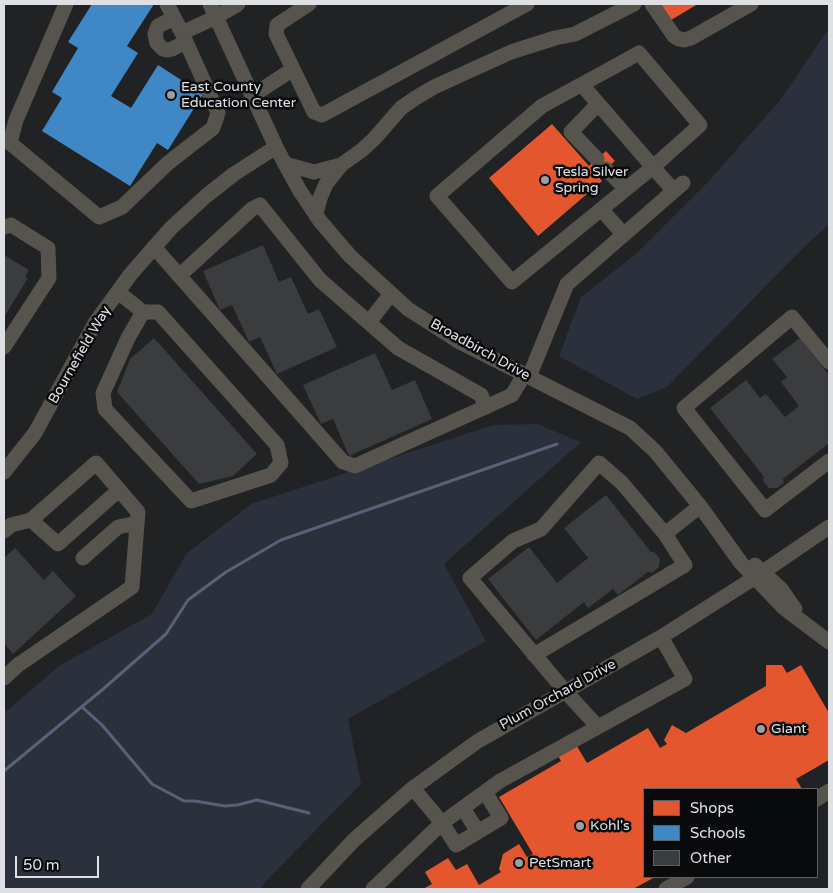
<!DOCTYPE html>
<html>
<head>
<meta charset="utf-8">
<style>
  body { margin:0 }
  #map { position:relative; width:833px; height:893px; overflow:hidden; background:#202224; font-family:"Varela Round",sans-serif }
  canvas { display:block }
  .frame { position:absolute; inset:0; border:5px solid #dfe0e3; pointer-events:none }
  .legend { position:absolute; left:643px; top:788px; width:175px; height:90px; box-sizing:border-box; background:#090a0c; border:1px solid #5f6062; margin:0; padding:6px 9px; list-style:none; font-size:15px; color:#dfe0e3 }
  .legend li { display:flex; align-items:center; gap:10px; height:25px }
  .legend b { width:25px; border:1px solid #5f6062 }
  .scale { position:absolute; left:15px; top:856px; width:84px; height:22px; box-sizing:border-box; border:2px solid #dfe0e3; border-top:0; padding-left:6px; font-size:15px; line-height:18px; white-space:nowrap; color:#dfe0e3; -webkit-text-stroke:4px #090a0c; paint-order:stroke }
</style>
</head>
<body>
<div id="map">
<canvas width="833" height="893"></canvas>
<div class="frame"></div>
<ul class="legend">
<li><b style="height:14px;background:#e4572e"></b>Shops</li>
<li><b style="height:14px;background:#3f88c5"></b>Schools</li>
<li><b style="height:14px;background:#3b3c3e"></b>Other</li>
</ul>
<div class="scale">50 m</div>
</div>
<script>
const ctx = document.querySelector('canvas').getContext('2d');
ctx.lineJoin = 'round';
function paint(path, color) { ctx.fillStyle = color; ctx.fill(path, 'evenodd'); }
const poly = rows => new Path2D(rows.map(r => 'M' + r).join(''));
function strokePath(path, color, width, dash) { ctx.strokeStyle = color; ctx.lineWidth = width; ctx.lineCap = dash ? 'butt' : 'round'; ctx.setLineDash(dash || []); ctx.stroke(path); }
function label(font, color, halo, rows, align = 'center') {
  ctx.font = font + ' "Varela Round",sans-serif'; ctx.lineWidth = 5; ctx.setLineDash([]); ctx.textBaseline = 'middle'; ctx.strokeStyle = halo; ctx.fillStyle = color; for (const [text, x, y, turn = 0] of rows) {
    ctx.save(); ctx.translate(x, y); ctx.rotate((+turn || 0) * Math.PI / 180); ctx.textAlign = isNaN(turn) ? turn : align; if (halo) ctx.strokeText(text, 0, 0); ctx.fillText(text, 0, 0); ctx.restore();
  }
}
paint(poly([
  [829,28,829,224,802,249,667,387,637,399,559,356,581,297,636,254,709,181,781,99],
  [537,424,581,442,444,564,486,641,348,719,361,784,267,880,260,889,4,889,4,713,59,666,152,614,186,554,251,504,493,425]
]), '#2a303c');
paint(poly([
  [661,4,698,4,671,20],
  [552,124,589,166,606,151,615,161,598,176,602,181,538,236,489,178],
  [766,665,782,665,787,673,801,665,829,713,829,760,796,779,802,789,644,789,644,877,655,877,633,889,423,889,432,884,425,872,448,858,456,870,467,864,479,885,501,872,499,869,503,854,519,844,527,857,533,854,499,797,561,761,557,754,575,743,587,763,648,728,660,748,667,744,664,740,672,725,686,733,766,686]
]), '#e4572e');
paint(poly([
  [92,4,154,4,127,46,138,53,111,96,131,108,158,65,203,94,168,150,157,143,130,186,42,131,62,98,52,92,78,48,68,42]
]), '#3f88c5');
strokePath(poly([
  [82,707,102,725,152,784,184,801,195,801,225,806,237,805,257,800,309,813],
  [4,771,102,690,166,634,188,600,226,572,281,540,557,444]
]), '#576279', 3);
paint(poly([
  [263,245,279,282,291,277,308,314,319,309,337,347,277,374,260,337,249,342,232,305,220,310,203,271],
  [4,255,29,270,25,277,28,278,4,317],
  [154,338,257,454,233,476,199,484,117,392,130,359],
  [800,338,829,375,829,443,783,479,784,483,777,488,769,488,763,481,764,477,710,408,746,380,760,398,766,394,785,417,799,406,781,382,787,377,772,359],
  [375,353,392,390,415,380,432,419,349,456,333,419,321,424,303,385],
  [606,495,651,552,654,552,660,559,659,567,652,573,648,572,618,595,613,589,588,608,584,602,536,640,488,579,529,547,557,583,588,558,564,528],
  [15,548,44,580,53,571,76,596,13,654,5,644,4,645,4,558]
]), '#3b3c3e');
strokePath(poly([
  [66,4,16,120,10,143,99,217,122,207,168,163,213,128,218,113,182,33],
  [167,4,182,33,216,17,238,4],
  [210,4,276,147,285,164,300,191,320,221,350,256,408,309,458,341,630,428,655,451,700,506,741,563,784,608,829,642],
  [309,4,277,25,276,34,314,112,322,115,527,4],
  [652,4,674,36,679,39,684,40,691,38,751,4],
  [174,18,158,26,155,34,157,43,163,49,167,50,172,49,186,42],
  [582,85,653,167,512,282,437,196,542,106,610,69,639,53,700,125,653,167,674,191],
  [252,96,293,69],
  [597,159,571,132,598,104],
  [285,164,314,172,341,165],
  [606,169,626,189],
  [601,209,624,235],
  [316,214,320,198,326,184,341,165,362,150,374,139,401,108,417,97,434,87,511,52,555,38,575,34,634,4],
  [4,227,11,225,48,248,49,278,4,347],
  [154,247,343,462,355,466,512,395,524,375],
  [179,276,252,209,260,205,320,280,398,348,481,395,486,407],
  [118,292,143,312,158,312,277,445,281,463,271,475,191,501,105,409,103,393,128,338,143,312],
  [369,322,391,294],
  [829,362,792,317,684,408,765,510,829,461],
  [529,377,567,284,683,183],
  [4,472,35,433,95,323,130,275,171,228,206,196,234,174,276,147],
  [31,520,58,544,119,490],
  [4,531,11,525,31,520,96,463,138,512,132,587,18,665,4,678],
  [83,558,118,527,137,523],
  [755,565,781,589,795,609],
  [534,655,685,565,665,534],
  [598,727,565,691,470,578,513,541,541,529,599,463,622,483,665,534,700,506],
  [413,788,442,823,500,781,685,679,661,637],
  [817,799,829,791],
  [463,808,478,832],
  [308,889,354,840,413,788,478,741,661,637,754,578,829,527],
  [373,889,442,823,456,845,501,818,485,792],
  [666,889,687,877]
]), '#56544c', 15);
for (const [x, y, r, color] of [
  [171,95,5,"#9c9ea0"],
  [545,180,5,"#9c9ea0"],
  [761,729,5,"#9c9ea0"],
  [580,826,5,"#9c9ea0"],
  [519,863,5,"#9c9ea0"]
]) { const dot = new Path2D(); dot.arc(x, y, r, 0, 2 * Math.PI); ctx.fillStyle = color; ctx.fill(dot); strokePath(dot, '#090a0c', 2); }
label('14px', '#dfe0e3', '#090a0c', [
  ["East County",181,87],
  ["Education Center",181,103],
  ["Tesla Silver",555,172],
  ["Spring",555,188],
  ["Giant",771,729],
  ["Kohl's",590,826],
  ["PetSmart",529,863]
], 'left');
label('14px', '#dfe0e3', '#090a0c', [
  ["Broadbirch Drive",480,350,29],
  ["Bournefield Way",80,355,-60],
  ["Plum Orchard Drive",558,695,-29]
]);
</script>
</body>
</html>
